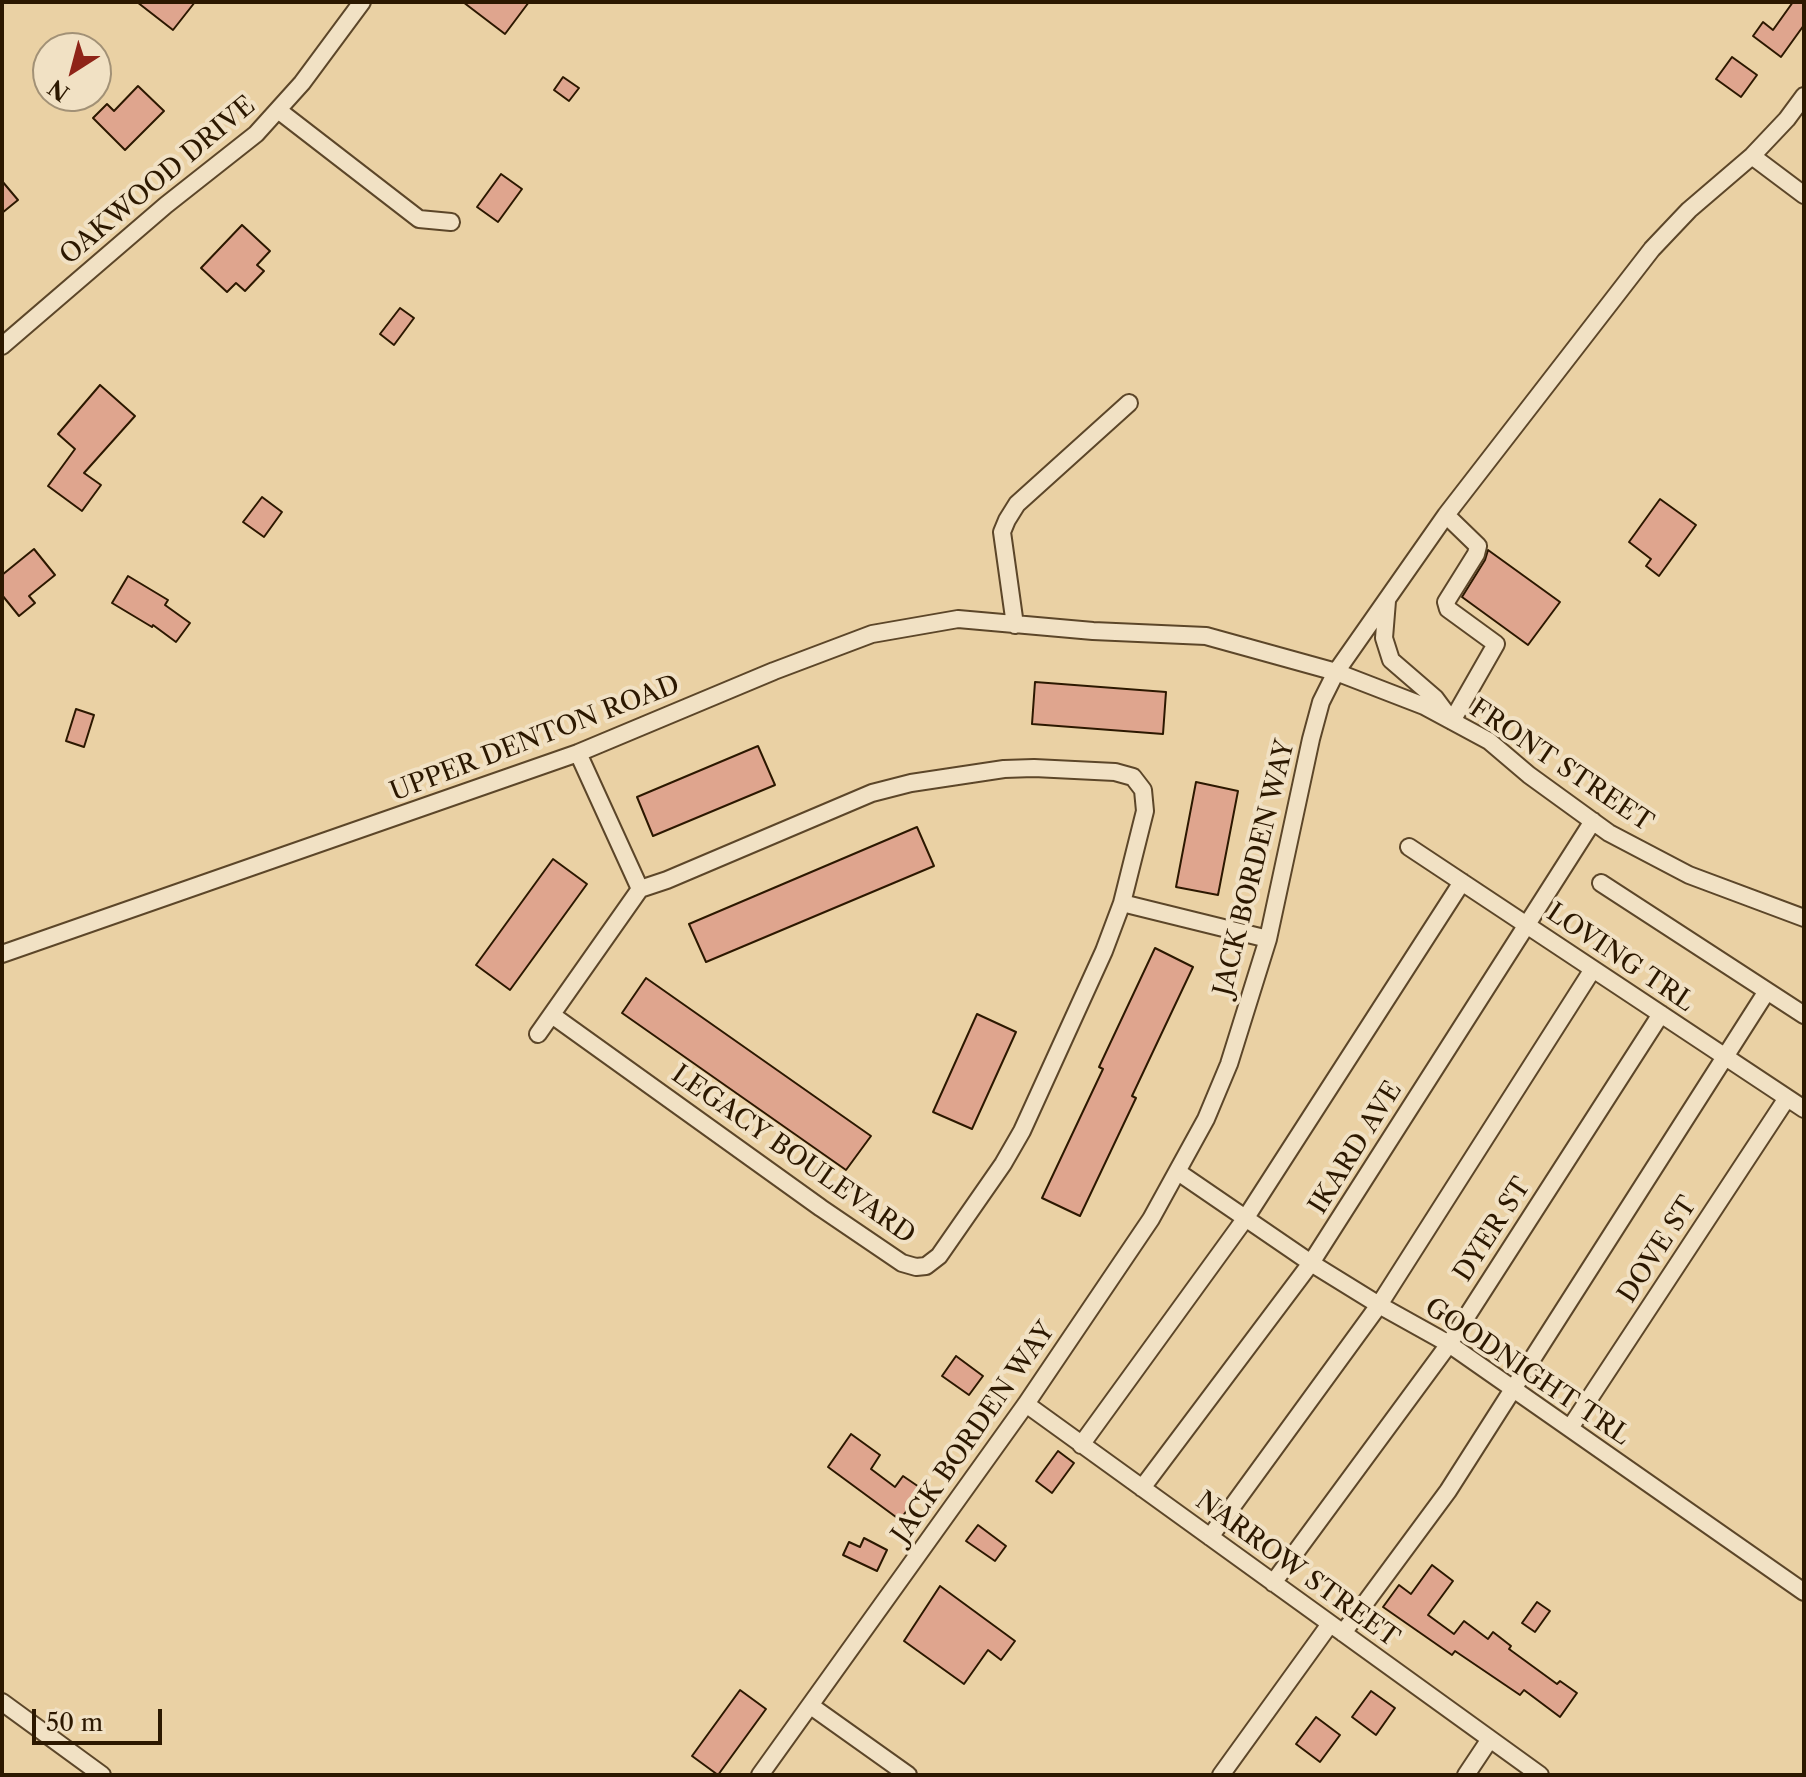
<!DOCTYPE html>
<html>
<head>
<meta charset="utf-8">
<style>
  body { margin:0 }
  #map { position:relative; width:1806px; height:1777px; overflow:hidden; background:#ead1a4; font-family:"Libre Caslon Text",serif }
  canvas { display:block }
  .frame { position:absolute; inset:0; border:4px solid #2c1800; pointer-events:none }
  .north { position:absolute; left:32px; top:32px; width:80px; height:80px; box-sizing:border-box; background:#f1e1c4; border:2px solid #a29176; border-radius:50%; rotate:216deg; font-size:22px; font-weight:700; line-height:32px; text-align:center; color:#2c1800 }
  .north::after { content:''; display:block; margin:auto; width:28px; height:36px; background:#8f2418; clip-path:polygon(50% 0,100% 100%,50% 72%,0 100%) }
  .scale { position:absolute; left:32px; top:1709px; width:130px; height:36px; box-sizing:border-box; border:4px solid #2c1800; border-top:0; padding-left:10px; font-size:24px; line-height:28px; white-space:nowrap; color:#2c1800; -webkit-text-stroke:6px #f1e1c4; paint-order:stroke }
</style>
</head>
<body>
<div id="map">
<canvas width="1806" height="1777"></canvas>
<div class="frame"></div>
<div class="north">N</div>
<div class="scale">50 m</div>
</div>
<script>
const ctx = document.querySelector('canvas').getContext('2d');
ctx.lineJoin = 'round';
function paint(path, color) { ctx.fillStyle = color; ctx.fill(path, 'evenodd'); }
const poly = rows => new Path2D(rows.map(r => 'M' + r).join(''));
function strokePath(path, color, width, dash) { ctx.strokeStyle = color; ctx.lineWidth = width; ctx.lineCap = dash ? 'butt' : 'round'; ctx.setLineDash(dash || []); ctx.stroke(path); }
function label(font, color, halo, rows, align = 'center') {
  ctx.font = font + ' "Libre Caslon Text",serif'; ctx.lineWidth = 8; ctx.setLineDash([]); ctx.textBaseline = 'middle'; ctx.strokeStyle = halo; ctx.fillStyle = color; for (const [text, x, y, turn = 0] of rows) {
    ctx.save(); ctx.translate(x, y); ctx.rotate((+turn || 0) * Math.PI / 180); ctx.textAlign = isNaN(turn) ? turn : align; if (halo) ctx.strokeText(text, 0, 0); ctx.fillText(text, 0, 0); ctx.restore();
  }
}
const building = poly([
  [137,2,195,2,173,30,137,2],
  [463,2,529,2,505,34,463,2],
  [1793,2,1804,2,1804,25,1781,57,1753,36,1763,22,1773,30,1793,2],
  [1732,57,1757,75,1741,97,1716,79,1732,57],
  [563,77,579,88,569,101,554,90,563,77],
  [138,86,164,111,125,150,93,118,107,104,114,111,138,86],
  [501,174,522,189,498,222,477,207,501,174],
  [2,181,18,200,2,213,2,181],
  [242,225,270,251,257,265,264,271,245,291,236,283,227,292,201,268,242,225],
  [400,308,414,318,394,345,380,334,400,308],
  [100,385,135,416,84,473,101,485,82,511,48,486,75,449,58,434,100,385],
  [262,497,282,512,264,537,243,522,262,497],
  [1660,499,1696,525,1659,576,1646,566,1651,559,1629,542,1660,499],
  [34,549,55,575,29,596,35,603,19,616,2,595,2,575,34,549],
  [1488,550,1560,602,1528,645,1462,597,1485,560,1488,550],
  [128,576,168,600,165,605,190,623,176,642,153,625,152,627,112,603,128,576],
  [1035,682,1166,692,1163,734,1032,724,1035,682],
  [76,709,94,715,84,747,66,741,76,709],
  [758,746,775,785,653,836,637,797,758,746],
  [1196,782,1238,791,1218,895,1176,887,1196,782],
  [917,827,934,866,706,962,689,924,917,827],
  [553,859,587,884,510,990,476,965,553,859],
  [1155,948,1193,967,1132,1096,1136,1098,1080,1216,1042,1198,1103,1069,1099,1067,1155,948],
  [646,978,871,1136,846,1170,622,1013,646,978],
  [977,1014,1016,1032,972,1129,933,1112,977,1014],
  [956,1356,983,1376,969,1395,942,1376,956,1356],
  [851,1434,880,1455,871,1469,895,1487,903,1476,922,1489,900,1520,828,1467,851,1434],
  [1058,1451,1074,1463,1052,1493,1036,1481,1058,1451],
  [978,1525,1006,1546,995,1561,966,1541,978,1525],
  [864,1538,887,1550,877,1571,843,1555,849,1542,860,1547,864,1538],
  [1432,1565,1453,1581,1428,1615,1454,1634,1464,1621,1488,1639,1493,1632,1511,1646,1509,1649,1557,1684,1560,1681,1577,1693,1560,1717,1524,1690,1520,1695,1455,1651,1452,1655,1383,1607,1399,1585,1411,1594,1432,1565],
  [940,1586,1015,1641,1001,1660,988,1650,964,1684,904,1641,940,1586],
  [1537,1602,1550,1611,1535,1632,1522,1623,1537,1602],
  [740,1690,766,1709,718,1775,692,1756,740,1690],
  [1371,1691,1395,1708,1376,1735,1352,1717,1371,1691],
  [1316,1717,1340,1735,1320,1762,1296,1744,1316,1717]
]);
paint(building, '#dfa58e');
strokePath(building, '#2c1800', 2);
const minor = poly([
  [278,110,419,219,451,222],
  [1752,156,1804,195],
  [2,346,166,205,256,134,302,83,362,2],
  [1387,601,1384,638,1391,660,1435,698,1452,721,1496,644,1448,609,1446,602,1476,554,1478,546,1446,515],
  [1015,625,1002,532,1007,520,1017,504,1129,403],
  [1409,847,1804,1109],
  [1601,883,1804,1015],
  [1122,903,1268,939],
  [2,954,578,753,774,671,872,634,958,619,1093,631,1206,636,1336,672,1424,706,1489,741,1529,775,1609,833,1689,875,1804,918],
  [552,1015,821,1208,902,1263,916,1267,926,1266,939,1256,1003,1164,1022,1131,1104,951,1122,903,1145,811,1143,790,1133,777,1115,772,1034,768,1004,769,911,783,872,793,667,880,640,889],
  [538,1034,640,889,578,753],
  [1178,1172,1311,1263,1379,1305,1449,1344,1804,1592],
  [1026,1404,1540,1775],
  [1570,1428,1787,1098],
  [1081,1445,1245,1219,1462,882],
  [1142,1488,1311,1263,1593,821],
  [1210,1537,1379,1305,1593,969],
  [1273,1583,1449,1344,1661,1014],
  [1343,1633,1448,1491,1767,991],
  [2,1702,102,1775],
  [811,1706,908,1775],
  [760,1775,1026,1404,1151,1219,1206,1119,1229,1064,1268,939,1311,739,1321,702,1336,672,1446,515,1652,249,1689,210,1752,156,1787,119,1804,96],
  [1221,1775,1330,1624],
  [1466,1775,1490,1739]
]);
strokePath(minor, '#5c4629', 20);
strokePath(minor, '#f1e1c4', 16);
label('26px', '#2c1800', '#f1e1c4', [
  ["OAKWOOD DRIVE",158,181,-40],
  ["UPPER DENTON ROAD",535,739,-21],
  ["FRONT STREET",1561,766,34],
  ["JACK BORDEN WAY",1255,868,-76],
  ["LOVING TRL",1620,958,34],
  ["IKARD AVE",1356,1148,-58],
  ["LEGACY BOULEVARD",793,1155,35],
  ["DYER ST",1493,1230,-57],
  ["DOVE ST",1658,1250,-57],
  ["GOODNIGHT TRL",1527,1372,34],
  ["JACK BORDEN WAY",974,1433,-55],
  ["NARROW STREET",1297,1570,36]
]);
</script>
</body>
</html>
